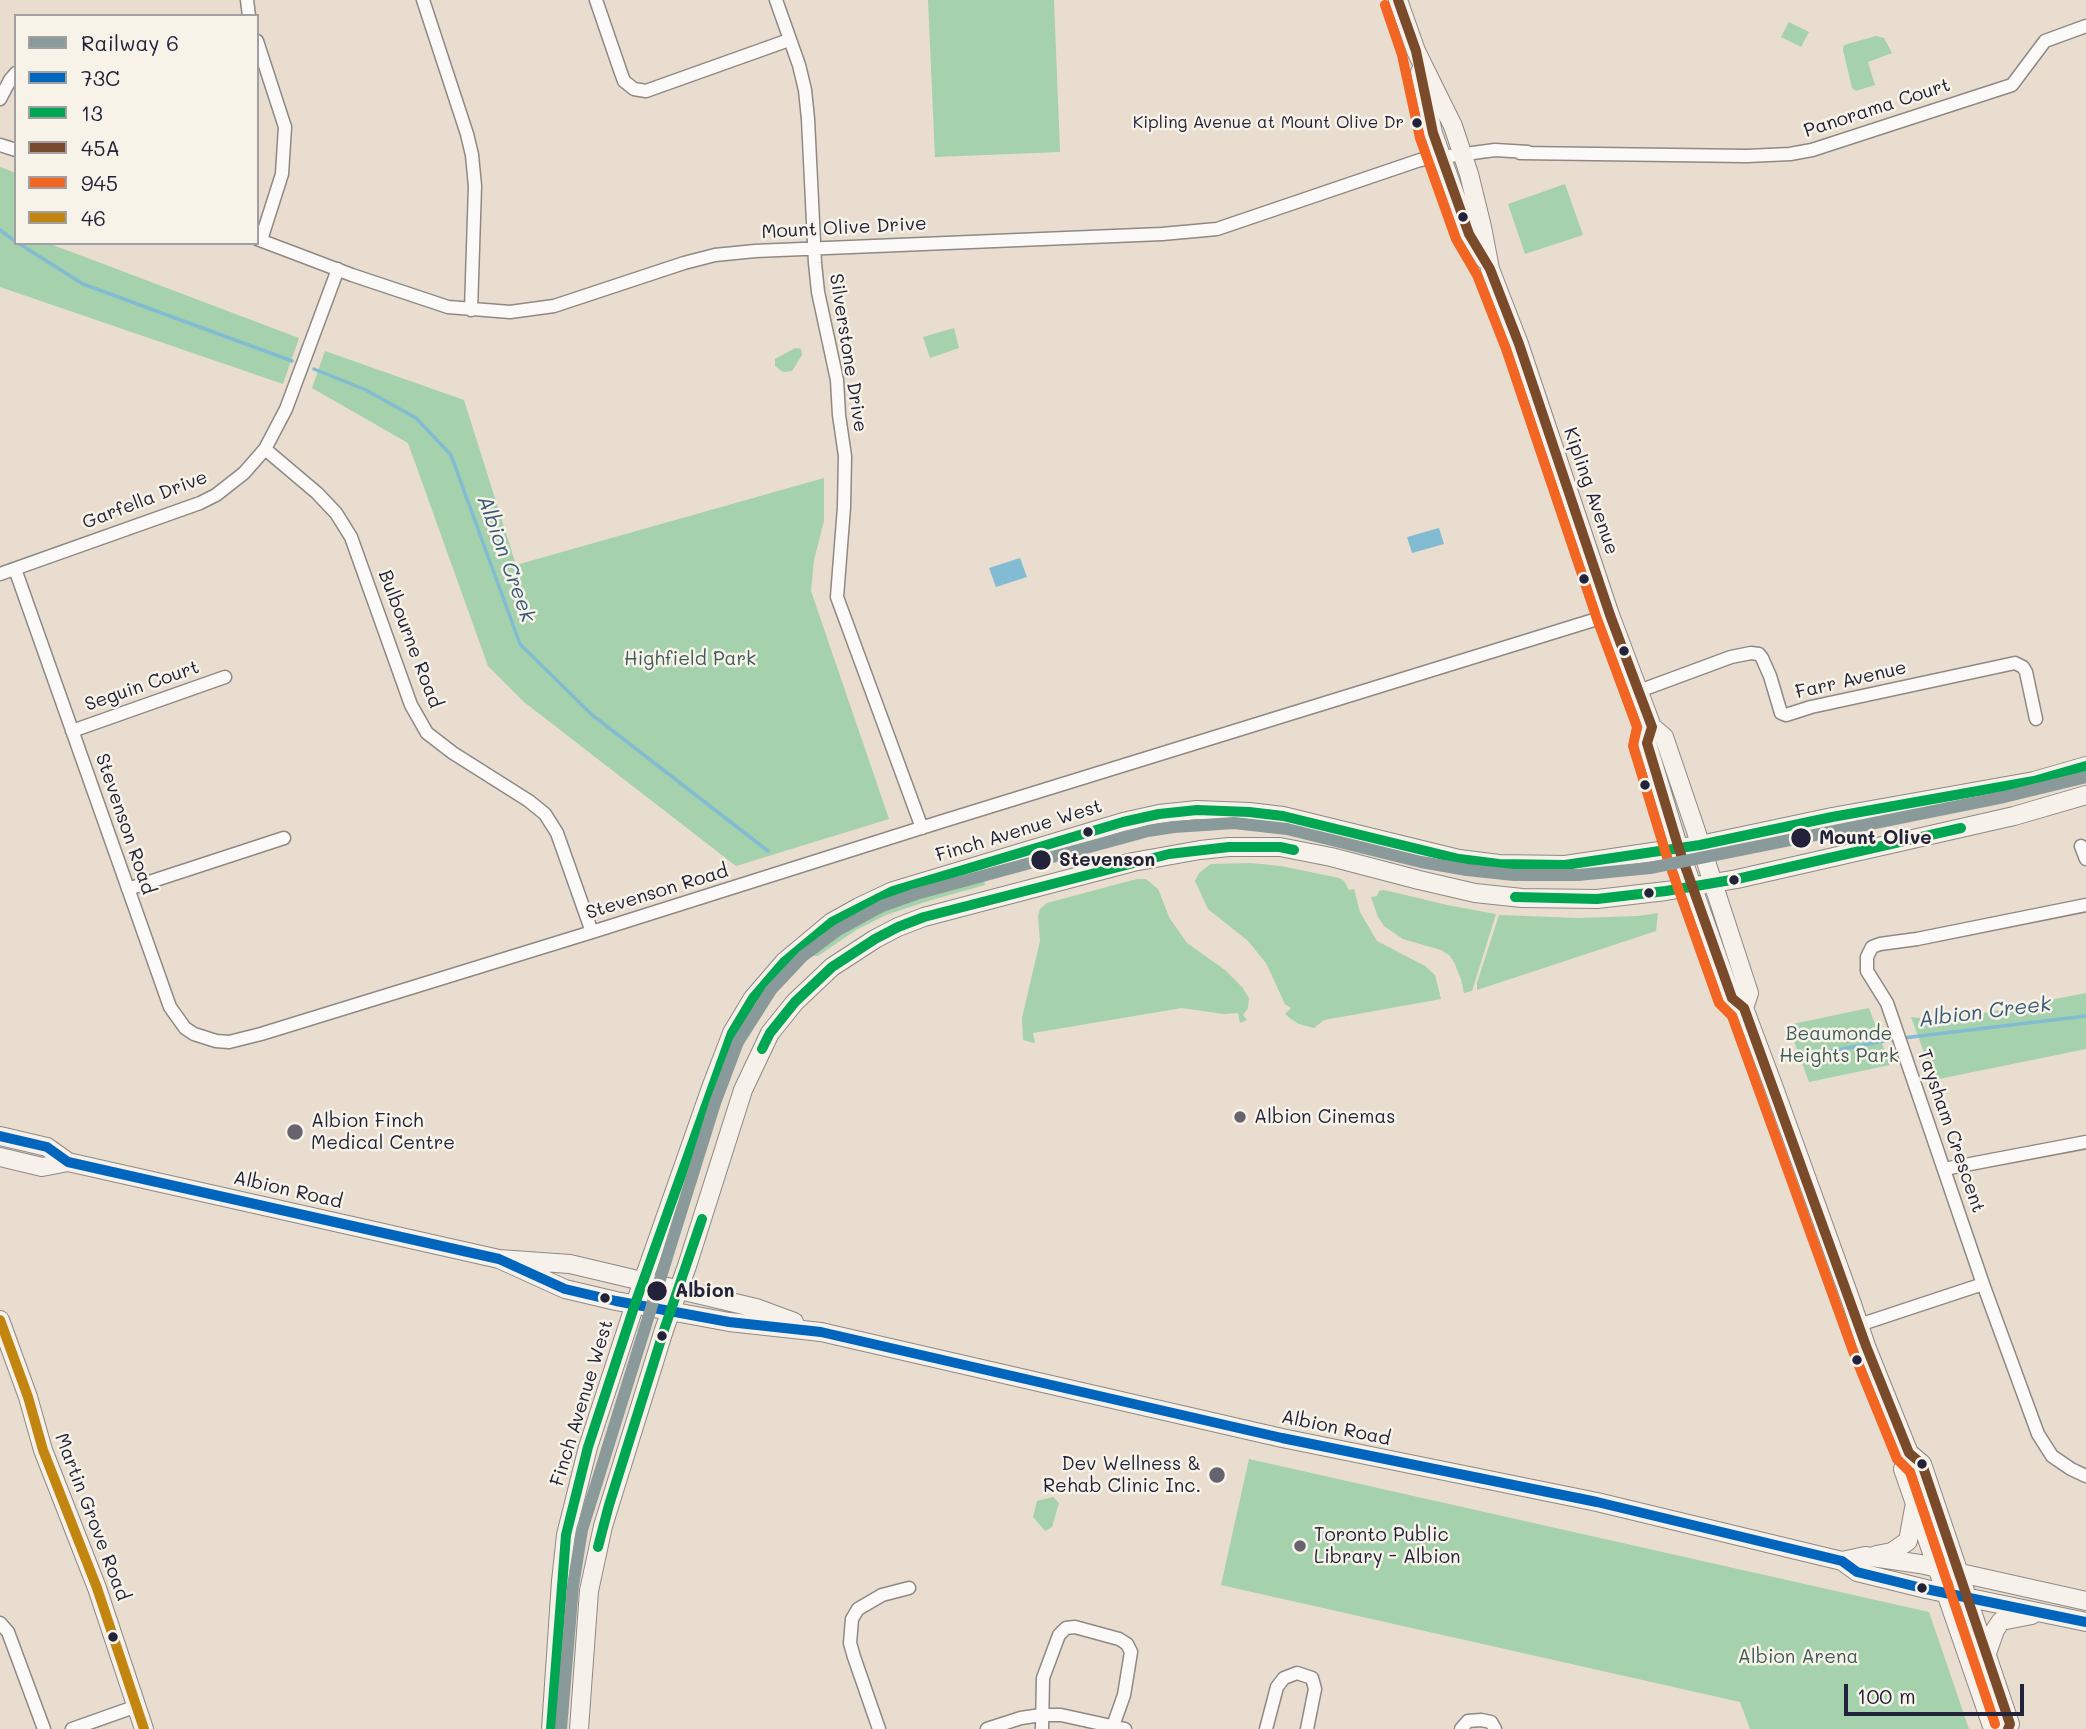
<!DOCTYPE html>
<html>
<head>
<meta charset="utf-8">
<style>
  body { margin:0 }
  #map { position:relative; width:2086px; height:1729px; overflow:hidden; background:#e8ddce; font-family:Mali,sans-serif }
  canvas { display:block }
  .legend { position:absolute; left:14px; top:14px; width:245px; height:231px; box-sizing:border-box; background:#f7f3e8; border:2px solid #a29fa3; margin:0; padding:9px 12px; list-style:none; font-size:21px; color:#22223b }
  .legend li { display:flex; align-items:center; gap:14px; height:35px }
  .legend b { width:35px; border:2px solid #a29fa3 }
  .scale { position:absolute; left:1844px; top:1684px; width:180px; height:32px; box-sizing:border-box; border:4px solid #22223b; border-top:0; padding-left:9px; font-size:21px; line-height:24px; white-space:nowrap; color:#22223b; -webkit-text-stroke:5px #f7f3e8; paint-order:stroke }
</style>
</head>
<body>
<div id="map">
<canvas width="2086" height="1729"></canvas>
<ul class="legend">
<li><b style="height:9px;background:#8a999a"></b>Railway 6</li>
<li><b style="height:9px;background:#0065bd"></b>73C</li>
<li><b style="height:9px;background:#00a651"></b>13</li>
<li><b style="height:9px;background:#7a4b2a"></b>45A</li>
<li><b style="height:9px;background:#f26522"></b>945</li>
<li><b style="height:9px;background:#c2850f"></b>46</li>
</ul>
<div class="scale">100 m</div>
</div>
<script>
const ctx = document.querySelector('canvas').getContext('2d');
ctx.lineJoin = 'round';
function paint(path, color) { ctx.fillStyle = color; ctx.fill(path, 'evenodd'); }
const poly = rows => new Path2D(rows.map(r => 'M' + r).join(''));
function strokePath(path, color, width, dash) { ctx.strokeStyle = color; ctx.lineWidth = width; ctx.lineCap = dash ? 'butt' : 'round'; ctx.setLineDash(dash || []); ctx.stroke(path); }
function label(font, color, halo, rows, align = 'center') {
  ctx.font = font + ' Mali,sans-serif'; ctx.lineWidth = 5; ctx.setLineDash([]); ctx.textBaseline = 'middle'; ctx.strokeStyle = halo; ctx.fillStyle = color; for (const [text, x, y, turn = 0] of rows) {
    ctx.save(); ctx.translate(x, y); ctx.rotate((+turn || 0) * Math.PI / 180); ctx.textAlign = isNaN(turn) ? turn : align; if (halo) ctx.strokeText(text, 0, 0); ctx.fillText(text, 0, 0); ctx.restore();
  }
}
paint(poly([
  [928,0,1054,0,1060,152,935,157],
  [1789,22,1809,32,1801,47,1781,37],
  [1876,36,1884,38,1892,53,1868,62,1875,85,1856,91,1852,88,1843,50,1844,45],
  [0,167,16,173,16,243,53,243,53,245,299,338,283,384,0,287],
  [1565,184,1583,235,1525,254,1508,204],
  [954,328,959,348,930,358,923,337],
  [795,348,801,349,802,355,792,371,783,372,775,366,775,359],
  [325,351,464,400,516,565,824,478,824,521,814,560,811,591,889,819,736,866,524,702,488,666,408,443,312,388],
  [1251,863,1281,866,1339,878,1344,881,1349,890,1354,889,1360,912,1377,941,1425,966,1435,975,1441,999,1324,1020,1314,1028,1299,1024,1291,1019,1285,1014,1291,1008,1285,1004,1266,963,1248,941,1208,909,1195,881,1199,873,1211,864],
  [1137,879,1146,879,1158,889,1170,919,1187,943,1225,970,1242,987,1249,998,1248,1008,1243,1015,1247,1020,1240,1023,1238,1013,1224,1014,1182,1008,1033,1033,1035,1043,1023,1040,1022,1018,1040,941,1038,916,1040,909,1047,903],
  [984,880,985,885,928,901,886,915,856,930,818,956,814,956,814,953,845,931,877,913,908,901],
  [1384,890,1447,905,1496,914,1472,991,1464,993,1461,979,1454,962,1449,955,1441,950,1403,939,1384,926,1378,917,1371,897,1377,896,1379,891],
  [1658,913,1656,931,1477,990,1477,983,1499,915,1579,918,1638,916],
  [2086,993,2086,1049,1934,1080,1911,1017,1943,1021],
  [1869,1008,1890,1065,1809,1082,1788,1025],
  [1249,1459,1929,1612,1969,1729,1750,1729,1740,1702,1221,1585],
  [1053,1497,1059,1503,1052,1527,1045,1531,1033,1517,1037,1501]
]), '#a5d1ac');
paint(poly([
  [1439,528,1444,544,1412,553,1407,537],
  [1020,558,1027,577,996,587,989,568]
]), '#82bcd2');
strokePath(poly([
  [0,230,16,242],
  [18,243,83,284,292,361],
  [314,369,366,390,416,418,451,455,520,644,591,714,768,851],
  [1903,1038,2086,1016],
  [1805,1056,1895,1039]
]), '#82bcd2', 3.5);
const minor = poly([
  [247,0,249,16],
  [423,0,467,134,472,155,475,186,471,310],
  [596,0,620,70,624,81,634,89,646,91,789,40],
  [776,0,799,65,805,90,808,119,815,263,818,292,837,380,839,415,845,456,844,507,837,597,922,828],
  [257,41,285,127,282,174,261,240],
  [0,99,10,80,16,73],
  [0,145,16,150],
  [1520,153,1747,156,1790,154,1812,150,2012,85,2045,41,2086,26],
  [257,239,352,275,448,307,510,312,554,306,684,263,715,255,755,251,1162,234,1217,229,1420,160,1495,150,1528,152],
  [265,449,317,493,336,513,351,537,411,705,427,733,453,753,529,801,545,814,557,833,592,932],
  [15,569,170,1007,185,1028,194,1034,216,1041,229,1042,261,1034,592,932,940,822,1610,615],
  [0,574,200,503,216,495,244,473,265,449,286,409,338,269],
  [1639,691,1731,657,1751,653,1759,654,1762,658,1770,676,1781,713,1786,715,1811,707,2015,663,2023,667,2026,672,2036,719],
  [72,731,225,677],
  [2081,846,2086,859],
  [128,889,284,838],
  [2086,905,1917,939,1880,944,1872,947,1867,957,1867,971,1887,1003,1983,1284,2038,1434,2052,1456,2071,1469,2086,1476],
  [1944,1169,2086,1142],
  [1859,1325,1983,1284],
  [0,1623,8,1632,44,1729],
  [72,1729,137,1706],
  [879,1729,854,1657,850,1643,852,1619,858,1609,882,1595,909,1588],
  [987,1729,1021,1718,1041,1715,1061,1715,1125,1729],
  [1042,1729,1043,1678,1059,1635,1066,1628,1075,1627,1119,1639,1127,1644,1131,1652,1124,1695,1113,1726],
  [1266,1729,1277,1687,1284,1678,1297,1673,1312,1678,1315,1689,1307,1729],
  [1461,1729,1468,1721,1481,1720,1491,1722,1495,1729]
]);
const secondary = poly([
  [1398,0,1416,51,1453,126,1469,174,1482,227,1490,269,1519,344,1610,615,1652,727,1664,737,1694,825,1749,993,1744,1008],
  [1420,72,1433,133,1448,175,1469,234,1485,260],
  [1652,727,1647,743,1679,849,1732,998,1744,1008,1774,1088,1852,1304,1866,1346,1909,1453,1922,1464,2010,1724,2008,1729],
  [0,1136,47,1147,68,1162],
  [0,1157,42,1167,68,1162,499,1259,570,1264,756,1308,794,1322],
  [499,1259,565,1289,616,1301,729,1322,821,1332,1282,1438,1597,1502,1842,1561,1857,1572,1926,1589,2086,1622],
  [0,1320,28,1397,43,1450,97,1588,144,1729],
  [1909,1453,1903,1469,1993,1729],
  [1876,1555,1892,1552,1908,1541,1914,1508],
  [1842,1561,1865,1556,1920,1564,2086,1601],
  [1986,1656,1995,1630,2001,1621,2032,1615],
  [551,1729,561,1581,566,1535,588,1447,635,1304,712,1085,732,1033,753,998,784,962,832,922,859,907,893,891,1123,822,1159,814,1197,810,1249,812,1283,816,1459,859,1499,864,1565,865,1700,845,1832,817,2034,781,2086,766],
  [579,1729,589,1591,603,1526,664,1330,687,1266,743,1090,770,1033,795,1002,832,967,875,939,898,927,924,917,1133,862,1200,850,1229,847,1280,847,1331,857,1419,880,1475,893,1522,898,1597,899,1666,891,1737,879,2014,816,2086,795]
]);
strokePath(minor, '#8e8985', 15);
strokePath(secondary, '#8e8985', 20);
strokePath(minor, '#fcfaf8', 12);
strokePath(secondary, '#f6f1ea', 18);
strokePath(poly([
  [0,1136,47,1147,68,1162,499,1259,565,1289,616,1301,729,1322,821,1332,1282,1438,1597,1502,1842,1561,1857,1572,1926,1589,2086,1622]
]), '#0065bd', 10);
strokePath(poly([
  [1515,897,1597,899,1666,891,1737,879,1961,828],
  [762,1049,770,1033,795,1002,832,967,875,939,898,927,924,917,1169,854,1229,847,1280,847,1294,850],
  [598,1547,609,1505,664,1330,702,1219],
  [551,1729,566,1535,588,1447,635,1304,732,1033,753,998,784,962,832,922,893,891,1123,822,1159,814,1197,810,1249,812,1283,816,1459,859,1499,864,1565,865,1700,845,1832,817,2034,781,2086,766]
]), '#00a651', 10);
strokePath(poly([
  [1398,0,1416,51,1433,133,1469,234,1490,269,1519,344,1610,615,1652,727,1647,743,1679,849,1732,998,1744,1008,1866,1346,1909,1453,1922,1464,2010,1724,2008,1729]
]), '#7a4b2a', 10);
strokePath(poly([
  [1385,5,1402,55,1420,138,1456,239,1477,275,1506,349,1597,619,1637,727,1633,746,1666,854,1719,1003,1732,1016,1853,1351,1897,1459,1910,1472,1995,1724]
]), '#f26522', 10);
strokePath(poly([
  [0,1320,28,1397,43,1450,97,1588,144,1729]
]), '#c2850f', 10);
strokePath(poly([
  [561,1729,573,1586,582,1530,715,1103,738,1042,771,990,803,956,838,930,882,906,916,894,1148,831,1174,827,1234,823,1287,829,1421,862,1467,870,1514,875,1578,875,1650,868,2004,797,2086,777]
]), '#8a999a', 12);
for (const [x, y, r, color] of [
  [1417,123,6,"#22223b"],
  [1463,217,6,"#22223b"],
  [1584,579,6,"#22223b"],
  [1624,651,6,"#22223b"],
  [1645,785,6,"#22223b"],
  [1088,832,6,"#22223b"],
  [1801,838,11,"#22223b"],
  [1041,860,11,"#22223b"],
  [1734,880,6,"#22223b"],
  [1649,893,6,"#22223b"],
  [1240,1117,7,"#67636e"],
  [295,1132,9,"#67636e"],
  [657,1291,11,"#22223b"],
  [605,1298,6,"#22223b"],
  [662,1336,6,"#22223b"],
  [1857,1360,6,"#22223b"],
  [1922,1464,6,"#22223b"],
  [1217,1475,9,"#67636e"],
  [1300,1546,7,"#67636e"],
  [1922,1588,6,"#22223b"],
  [113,1637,6,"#22223b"]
]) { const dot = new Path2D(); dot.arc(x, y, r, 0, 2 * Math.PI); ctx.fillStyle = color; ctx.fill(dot); strokePath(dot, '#f7f3e8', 2.5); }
label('17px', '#22223b', '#f7f3e8', [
  ["Kipling Avenue at Mount Olive Dr",1404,123]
], 'right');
label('19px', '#22223b', '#f7f3e8', [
  ["Panorama Court",1877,108,-18],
  ["Mount Olive Drive",844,228,-3],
  ["Silverstone Drive",848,353,81],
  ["Kipling Avenue",1591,491,71],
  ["Garfella Drive",145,500,-21],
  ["Bulbourne Road",410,639,69],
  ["Farr Avenue",1851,680,-13],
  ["Seguin Court",142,686,-19],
  ["Stevenson Road",125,824,71],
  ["Finch Avenue West",1019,831,-17],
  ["Stevenson Road",657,892,-17],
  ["Taysham Crescent",1951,1131,71],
  ["Albion Road",288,1190,13],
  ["Finch Avenue West",582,1403,-73],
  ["Albion Road",1336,1428,12],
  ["Martin Grove Road",92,1517,69]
]);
label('19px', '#3d5c59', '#f7f3e8', [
  ["Highfield Park",690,659],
  ["Beaumonde",1839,1034],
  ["Heights Park",1839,1056],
  ["Albion Arena",1798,1657]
]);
label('bold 19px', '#22223b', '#f7f3e8', [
  ["Mount Olive",1819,838],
  ["Stevenson",1059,860],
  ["Albion",675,1291]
], 'left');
label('19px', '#22223b', '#f7f3e8', [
  ["Albion Cinemas",1254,1117],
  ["Albion Finch",311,1121],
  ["Medical Centre",311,1143],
  ["Dev Wellness &",1201,1464,"right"],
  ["Rehab Clinic Inc.",1201,1486,"right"],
  ["Toronto Public",1314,1535],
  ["Library - Albion",1314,1557]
], 'left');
label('italic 21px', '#375a78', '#f7f3e8', [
  ["Albion Creek",506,559,70],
  ["Albion Creek",1985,1012,-7]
]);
</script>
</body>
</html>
